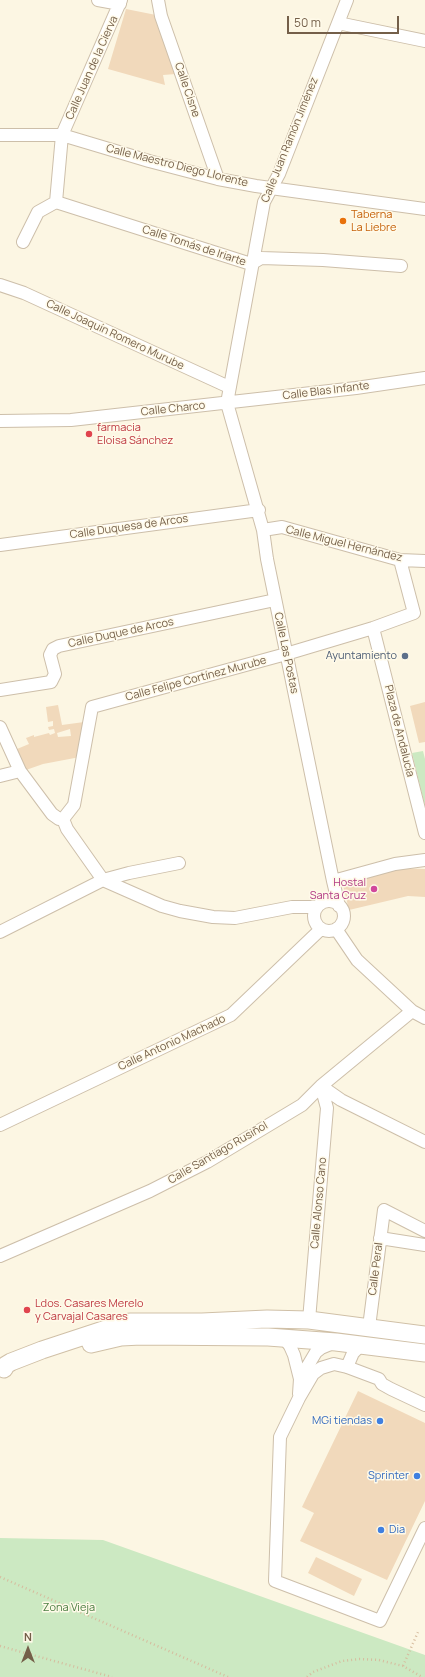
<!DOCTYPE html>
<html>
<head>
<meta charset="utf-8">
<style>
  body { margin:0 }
  #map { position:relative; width:425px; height:1677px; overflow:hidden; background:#fcf6e3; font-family:Manrope,sans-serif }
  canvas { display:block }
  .north { position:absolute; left:8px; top:1629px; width:40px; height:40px; -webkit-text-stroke:3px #fffae9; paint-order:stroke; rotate:0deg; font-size:11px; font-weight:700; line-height:16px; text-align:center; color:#745f49 }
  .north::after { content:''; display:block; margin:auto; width:14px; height:18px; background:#745f49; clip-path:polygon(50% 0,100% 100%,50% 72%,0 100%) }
  .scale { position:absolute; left:287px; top:16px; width:112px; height:18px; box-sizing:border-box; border:2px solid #745f49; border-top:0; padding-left:5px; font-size:12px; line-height:14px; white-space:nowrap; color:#745f49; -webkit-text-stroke:3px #fffae9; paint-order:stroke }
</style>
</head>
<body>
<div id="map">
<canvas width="425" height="1677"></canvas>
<div class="north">N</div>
<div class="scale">50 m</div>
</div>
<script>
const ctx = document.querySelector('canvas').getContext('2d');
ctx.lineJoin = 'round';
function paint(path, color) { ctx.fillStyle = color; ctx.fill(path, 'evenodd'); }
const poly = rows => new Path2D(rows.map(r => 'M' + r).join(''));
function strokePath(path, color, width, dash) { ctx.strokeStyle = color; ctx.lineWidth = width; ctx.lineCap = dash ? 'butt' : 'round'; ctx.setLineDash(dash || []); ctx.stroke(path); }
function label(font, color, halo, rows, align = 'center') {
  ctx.font = font + ' Manrope,sans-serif'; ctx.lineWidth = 3; ctx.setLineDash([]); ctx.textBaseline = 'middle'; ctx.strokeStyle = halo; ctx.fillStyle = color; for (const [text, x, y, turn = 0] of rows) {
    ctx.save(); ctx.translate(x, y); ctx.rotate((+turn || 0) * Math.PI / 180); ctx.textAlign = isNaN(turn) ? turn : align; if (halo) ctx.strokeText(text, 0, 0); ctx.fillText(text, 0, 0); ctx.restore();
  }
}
paint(poly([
  [423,751,425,759,425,806,412,753],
  [0,1538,103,1540,425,1655,425,1677,0,1677]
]), '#cce9c2');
paint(poly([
  [126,9,156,15,176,74,163,75,165,85,108,69],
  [425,702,425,742,419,743,410,706],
  [58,705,62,725,84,722,80,757,43,764,26,770,17,749,29,744,26,738,34,735,34,737,49,733,50,735,55,733,54,729,49,730,48,727,53,726,53,721,48,722,46,707],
  [70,729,71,736,58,737,57,733],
  [397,868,425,869,425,897,408,896,349,910,342,881],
  [358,1391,425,1423,425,1501,387,1580,300,1541,314,1513,302,1507],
  [316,1557,362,1579,354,1596,308,1573]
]), '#f1d9bb');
const street = poly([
  [98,0,120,4],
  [121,0,62,135,56,202,251,264,261,258,323,260,401,266],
  [158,0,161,16,218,179],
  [338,23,425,41],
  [0,135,62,135,149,161,218,179,256,186,425,209],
  [23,242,38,212,56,202],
  [0,285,24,293,229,387],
  [0,421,71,420,356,388,425,378],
  [263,530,282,527,400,560,425,561],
  [0,545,259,510],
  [373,628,425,833],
  [0,690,51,682,55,674,50,655,53,649,59,646,275,600],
  [0,727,20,771,52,814,59,819,63,819,67,829,103,880],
  [0,776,20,771],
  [63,819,74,805,92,707,286,654,373,628,414,613,400,560],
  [103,880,162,906,180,911,213,917,235,918,292,907,317,907],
  [333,881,395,864,425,860],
  '314 916a15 15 0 1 1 30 0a15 15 0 1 1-30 0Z',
  [339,906,333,881,267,559,263,530,227,403,264,202,279,174,347,0],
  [336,929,357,960,412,1011,425,1018],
  [0,932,103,880,129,873,179,863],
  [321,1086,341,1100,425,1142],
  [0,1125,231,1015,321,929],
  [380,1238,425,1245],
  [0,1256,150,1191,207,1162,302,1105,321,1086,412,1011],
  [309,1320,327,1108,321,1086],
  [369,1327,384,1210,425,1231],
  [284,1338,290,1346,294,1355,300,1379,299,1394],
  [347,1367,353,1353,361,1345],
  [300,1379,316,1352,321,1348,333,1343],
  [425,1405,391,1389,382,1384,379,1379,347,1367,334,1364,321,1368,313,1374,299,1398,280,1437,275,1581,380,1621,425,1528]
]);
const secondary = poly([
  [91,1344,121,1337,141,1336,268,1337,336,1342,425,1353],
  [4,1369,6,1365,11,1362,42,1350,118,1325,130,1322,202,1322,267,1319,309,1320,425,1335]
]);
strokePath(street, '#cdbfaa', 14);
strokePath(secondary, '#d0c0a7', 19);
strokePath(poly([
  [0,1577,228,1677],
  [0,1646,112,1677],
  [403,1666,418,1632],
  [307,1677,313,1672,342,1661,360,1659,379,1660,403,1666,422,1677]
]), '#d6bc9e', 2.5, [1, 3]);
strokePath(street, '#fff', 12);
strokePath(secondary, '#fff', 17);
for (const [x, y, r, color] of [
  [343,221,4,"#e8710a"],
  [89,434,4,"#e0444e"],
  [405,656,4,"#5c6f8a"],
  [374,889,4,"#d1479c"],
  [27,1310,4,"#e0444e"],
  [380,1421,4,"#3f7fe0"],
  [417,1476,4,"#3f7fe0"],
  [381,1530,4,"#3f7fe0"]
]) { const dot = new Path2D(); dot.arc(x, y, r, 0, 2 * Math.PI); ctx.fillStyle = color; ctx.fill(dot); strokePath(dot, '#fffae9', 1.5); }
label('11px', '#745f49', '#fffae9', [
  ["Calle Juan de la Cierva",92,68,-66],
  ["Calle Cisne",187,90,71],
  ["Calle Juan Ramón Jiménez",290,140,-68],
  ["Calle Maestro Diego Llorente",177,166,14],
  ["Calle Tomás de Iriarte",194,246,18],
  ["Calle Joaquín Romero Murube",115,335,25],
  ["Calle Blas Infante",326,391,-7],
  ["Calle Charco",173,409,-6],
  ["Calle Duquesa de Arcos",129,527,-8],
  ["Calle Miguel Hernández",344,544,14],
  ["Calle Duque de Arcos",121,633,-12],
  ["Calle Las Postas",286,653,78],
  ["Calle Felipe Cortínez Murube",196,679,-15],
  ["Plaza de Andalucía",399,731,76],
  ["Calle Antonio Machado",172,1043,-25],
  ["Calle Santiago Rusiñol",218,1153,-30],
  ["Calle Alonso Cano",319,1203,-85],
  ["Calle Peral",376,1269,-83]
]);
label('11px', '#c56008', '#fffae9', [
  ["Taberna",351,215],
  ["La Liebre",351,228]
], 'left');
label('11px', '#be3a42', '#fffae9', [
  ["farmacia",97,428],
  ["Eloisa Sánchez",97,441],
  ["Ldos. Casares Merelo",35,1304],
  ["y Carvajal Casares",35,1317]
], 'left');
label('11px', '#4e5e75', '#fffae9', [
  ["Ayuntamiento",397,656]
], 'right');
label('11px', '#b23c85', '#fffae9', [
  ["Hostal",366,883],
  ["Santa Cruz",366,896]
], 'right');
label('11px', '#366cbe', '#fffae9', [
  ["MGi tiendas",372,1421],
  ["Sprinter",409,1476],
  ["Dia",389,1530,"left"]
], 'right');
label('11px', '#4d7f44', '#fffae9', [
  ["Zona Vieja",69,1608]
]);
</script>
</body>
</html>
